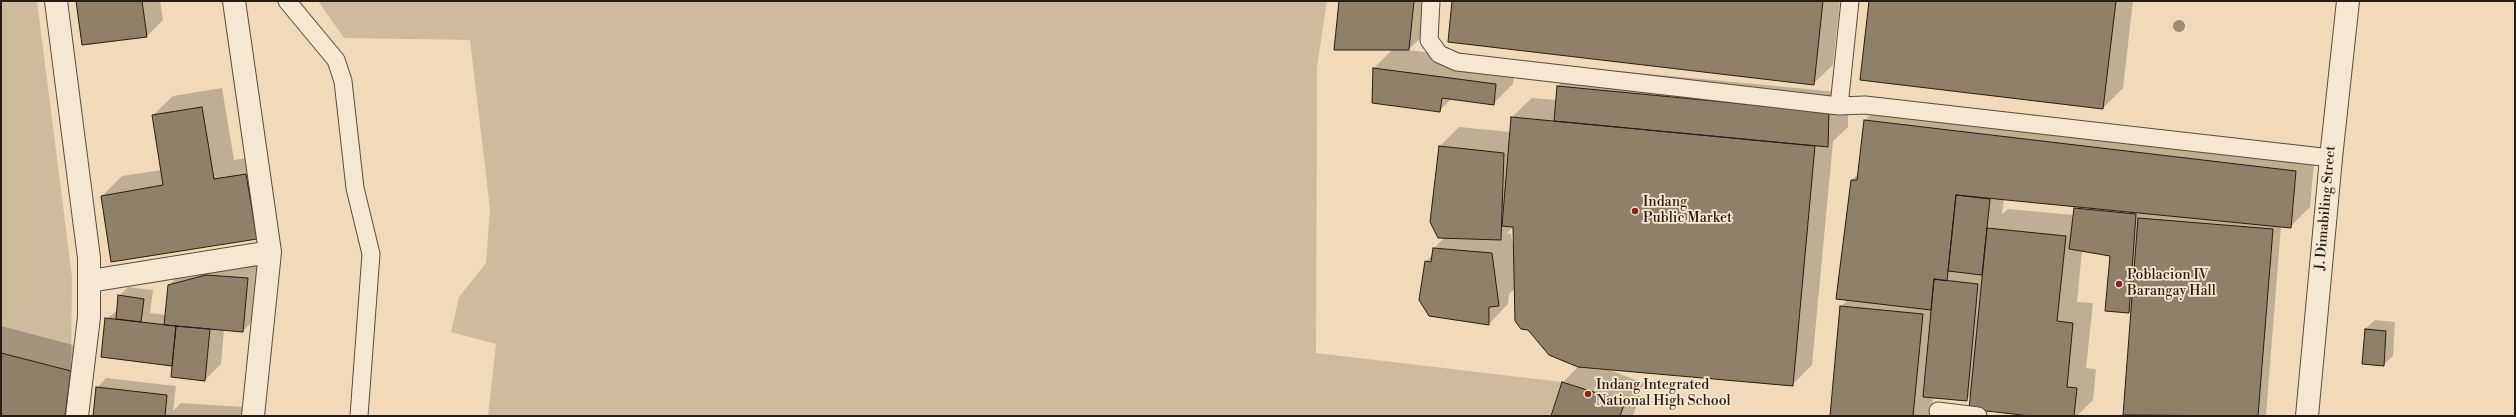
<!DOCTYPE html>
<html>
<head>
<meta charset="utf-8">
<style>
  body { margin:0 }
  #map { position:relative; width:2516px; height:417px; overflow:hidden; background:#f0daba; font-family:"Libre Bodoni",serif }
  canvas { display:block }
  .frame { position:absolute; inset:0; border:2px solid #271c11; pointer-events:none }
</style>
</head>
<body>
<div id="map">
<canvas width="2516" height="417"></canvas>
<div class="frame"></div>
</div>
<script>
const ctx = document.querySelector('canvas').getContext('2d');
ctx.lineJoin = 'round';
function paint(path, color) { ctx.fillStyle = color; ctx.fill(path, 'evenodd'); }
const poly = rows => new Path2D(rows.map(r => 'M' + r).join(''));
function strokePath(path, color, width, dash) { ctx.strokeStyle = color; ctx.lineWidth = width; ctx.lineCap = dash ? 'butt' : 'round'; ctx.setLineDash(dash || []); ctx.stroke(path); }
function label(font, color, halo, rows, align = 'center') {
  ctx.font = font + ' "Libre Bodoni",serif'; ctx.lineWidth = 3.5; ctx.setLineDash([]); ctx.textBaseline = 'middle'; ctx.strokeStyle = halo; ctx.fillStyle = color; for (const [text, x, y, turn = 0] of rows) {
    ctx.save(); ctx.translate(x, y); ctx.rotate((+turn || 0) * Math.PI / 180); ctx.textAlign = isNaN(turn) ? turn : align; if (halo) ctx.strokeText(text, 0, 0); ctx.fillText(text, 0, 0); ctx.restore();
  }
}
paint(poly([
  [1,1,37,1,72,277,71,371,1,353],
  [318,1,1327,1,1317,67,1316,353,1562,382,1551,416,488,416,496,344,451,332,459,297,486,263,490,209,470,40,344,38]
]), '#ceba9d');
paint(poly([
  [77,1,160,1,163,20,147,36],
  [1340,1,1432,1,1429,30,1408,50,1515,64,1513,84,1493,104,1452,98,1439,111,1374,68,1393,49],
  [1453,1,1840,1,1833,65,1813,84],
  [1870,1,2133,1,2123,88,2103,108],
  [1577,67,1848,93,1848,127,1833,141,1812,365,1793,384,1607,369,1644,383,1633,416,1552,416,1563,382,1580,365,1564,362,1549,354,1529,329,1515,288,1509,294,1508,304,1489,324,1426,262,1433,254,1434,248,1444,238,1440,146,1459,127,1511,132,1512,117,1532,98,1556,100,1557,87],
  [1514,226,1514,245,1513,245,1511,234,1507,233],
  [222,88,234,160,266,155,276,218,257,238,102,196,122,176,162,170,153,115,173,96],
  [1885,100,2315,152,2310,207,2290,227,2281,226,2266,415,2153,416,2124,414,2132,309,2129,312,2111,255,2082,250,2077,302,2093,303,2086,368,2096,369,2093,400,2077,416,2040,416,1971,395,1966,400,1933,397,1931,416,1831,416,1841,306,1848,300,1837,298,1852,180,1859,173,1865,120],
  [2004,199,2078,206,2074,215,2008,209,2002,214],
  [264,263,259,315,243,331,224,329,221,364,205,380,173,363,171,364,106,319,118,310,119,296,128,287,153,290,150,313,166,315,169,285,185,269],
  [2375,320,2395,322,2393,356,2383,365,2365,329],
  [1,326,92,350,83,416,1,416],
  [106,378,176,386,173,411,181,403,258,408,257,416,94,416,97,388]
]), '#0003');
const building = poly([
  [76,1,142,1,147,37,82,45,76,1],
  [1339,1,1414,1,1409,50,1334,50,1339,1],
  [1452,1,1823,1,1814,85,1448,42,1452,1],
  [1869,1,2116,1,2103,109,1860,80,1869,1],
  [1373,68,1496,84,1494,105,1442,98,1440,112,1372,103,1373,68],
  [1557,86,1829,112,1828,147,1554,121,1557,86],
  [202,107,214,179,246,174,257,239,111,262,101,196,163,185,152,115,202,107],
  [1511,117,1815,146,1793,386,1578,367,1549,355,1528,330,1521,329,1515,321,1513,227,1502,226,1511,117],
  [1864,120,2296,171,2291,228,1956,195,1947,281,1934,279,1931,310,1836,299,1851,180,1857,180,1864,120],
  [1439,146,1504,153,1501,240,1438,238,1430,222,1439,146],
  [1956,195,1990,199,1982,275,1948,271,1956,195],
  [2074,208,2136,214,2129,313,2105,311,2110,256,2069,249,2074,208],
  [2138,218,2273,229,2258,416,2123,415,2138,218],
  [1987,228,2066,236,2057,321,2073,323,2067,387,2077,388,2074,416,2031,416,1969,409,1987,228],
  [1433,248,1492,253,1499,306,1489,307,1489,325,1429,316,1419,300,1425,261,1431,262,1433,248],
  [206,275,248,278,243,332,164,325,168,285,206,275],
  [1934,279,1978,284,1967,401,1923,397,1934,279],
  [118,295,144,299,141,322,116,319,118,295],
  [1840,306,1923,314,1913,416,1830,416,1840,306],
  [105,318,176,326,172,366,101,357,105,318],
  [176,326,210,329,205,381,171,377,176,326],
  [2365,329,2386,331,2384,366,2362,364,2365,329],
  [1,353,71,371,65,416,1,416,1,353],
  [1562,382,1625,402,1620,416,1551,416,1562,382],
  [96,387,167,395,165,416,93,416,96,387]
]);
paint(building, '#907f69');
strokePath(building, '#271c11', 1);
const service = poly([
  [287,1,336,60,343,81,355,188,371,254,359,416],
  [1431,1,1429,40,1439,54,1457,62,1839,106,1865,105,2331,158],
  [1839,106,1850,1],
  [1938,411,1978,416]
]);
const minor = poly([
  [56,1,89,258,89,317,77,416],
  [234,1,270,252,253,416],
  [90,281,270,252]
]);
const tertiary = poly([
  [2307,416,2331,158,2348,1]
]);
strokePath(service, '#594c3b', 19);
strokePath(minor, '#594c3b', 24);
strokePath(tertiary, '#594c3b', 24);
strokePath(service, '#f5e7d2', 17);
strokePath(minor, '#f5e7d2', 22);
strokePath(tertiary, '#f5e7d2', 22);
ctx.fillStyle = '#9d8b74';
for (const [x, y] of [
  [2179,26]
]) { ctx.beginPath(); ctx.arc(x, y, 6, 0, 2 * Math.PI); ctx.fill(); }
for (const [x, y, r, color] of [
  [1635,211,4,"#8f2418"],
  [2119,284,4,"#8f2418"],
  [1588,394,4,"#8f2418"]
]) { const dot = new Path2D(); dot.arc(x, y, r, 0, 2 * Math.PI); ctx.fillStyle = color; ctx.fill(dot); strokePath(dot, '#f5e7d2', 1.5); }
label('14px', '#271c11', '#f5e7d2', [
  ["Indang",1643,203],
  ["Public Market",1643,219],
  ["Poblacion IV",2127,276],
  ["Barangay Hall",2127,292],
  ["Indang Integrated",1596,386],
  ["National High School",1596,402]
], 'left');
label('14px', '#271c11', '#f5e7d2', [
  ["J. Dimabiling Street",2326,208,-85]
]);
</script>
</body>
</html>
